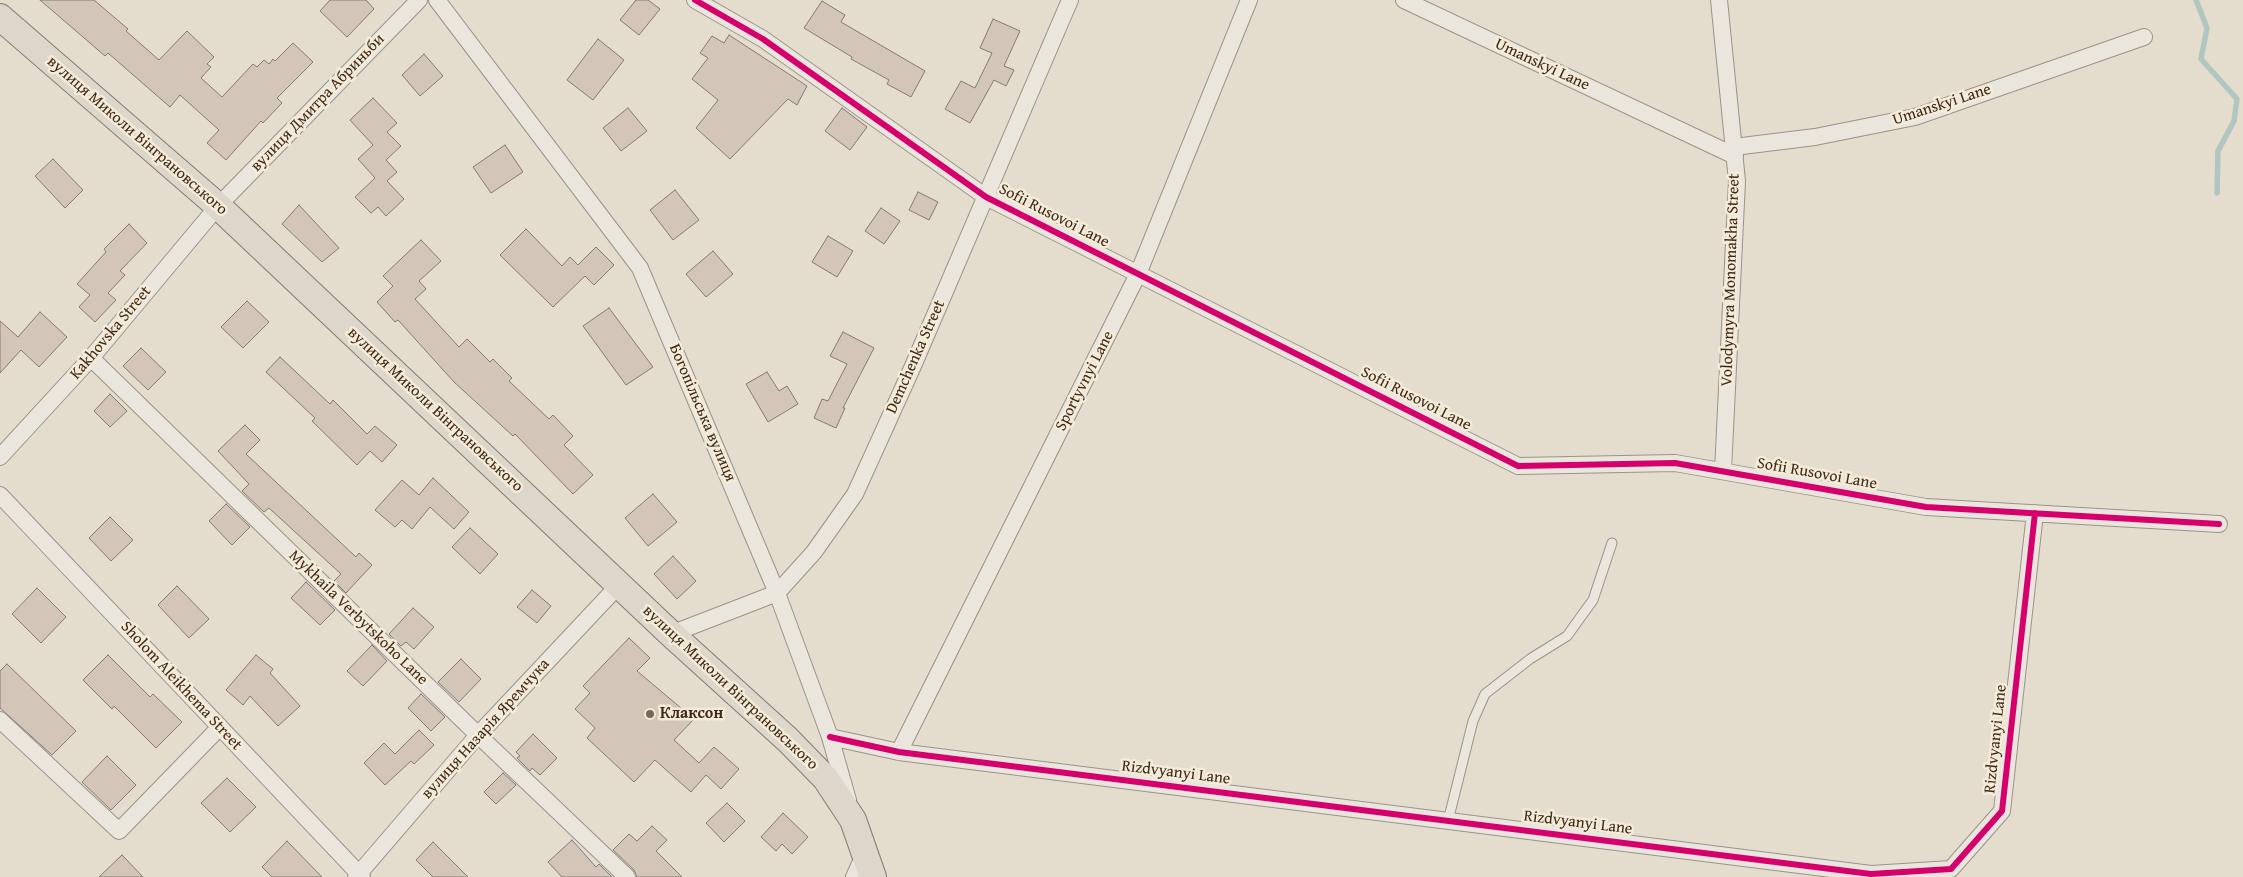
<!DOCTYPE html>
<html>
<head>
<meta charset="utf-8">
<style>
  body { margin:0 }
  canvas { display:block; background:#e4ddcd }
</style>
</head>
<body>
<canvas width="2243" height="877"></canvas>
<script>
const ctx = document.querySelector('canvas').getContext('2d');
ctx.lineJoin = 'round';
const poly = rows => new Path2D(rows.map(r => 'M' + r).join(''));
function strokePath(path, color, width, dash) { ctx.strokeStyle = color; ctx.lineWidth = width; ctx.lineCap = dash ? 'butt' : 'round'; ctx.setLineDash(dash || []); ctx.stroke(path); }
function paint(path, color) { ctx.fillStyle = color; ctx.fill(path, 'evenodd'); }
function label(font, color, halo, rows, align = 'center') {
  ctx.font = font + ' "Gentium Book Plus",serif'; ctx.lineWidth = 5; ctx.setLineDash([]); ctx.textBaseline = 'middle'; ctx.strokeStyle = halo; ctx.fillStyle = color; for (const [text, x, y, turn = 0] of rows) {
    ctx.save(); ctx.translate(x, y); ctx.rotate((+turn || 0) * Math.PI / 180); ctx.textAlign = isNaN(turn) ? turn : align; if (halo) ctx.strokeText(text, 0, 0); ctx.fillText(text, 0, 0); ctx.restore();
  }
}
strokePath(poly([
  [2196,0,2207,28,2201,59,2237,99,2234,121,2218,151,2217,193]
]), '#b1c6c0', 5.5);
const building = poly([
  [40,0,94,0,128,29,126,31,159,60,187,31,214,57,207,64,211,67,201,78,222,97,253,64,257,67,264,60,269,64,273,59,275,61,293,43,313,62,277,98,282,103,263,123,261,121,226,160,207,143,219,130,180,95,170,107,108,53,105,56,40,0],
  [330,0,366,0,374,9,347,37,320,11,330,0],
  [636,0,648,0,660,9,639,35,620,20,636,0],
  [822,1,845,15,841,22,925,71,911,97,887,84,889,80,851,59,852,57,804,28,822,1],
  [993,19,1020,31,1004,66,1014,70,1006,86,994,80,970,123,945,109,961,81,975,88,992,53,980,48,993,19],
  [729,35,807,86,797,105,788,99,730,159,696,128,718,100,692,79,708,58,700,53,712,36,724,43,729,35],
  [598,39,624,60,593,100,567,80,598,39],
  [424,54,443,76,420,96,402,75,424,54],
  [373,98,397,123,387,132,401,146,386,160,397,172,387,181,404,199,386,216,378,207,371,213,355,197,375,178,358,159,373,145,350,120,373,98],
  [628,108,647,131,621,151,603,128,628,108],
  [842,108,867,127,850,150,825,131,842,108],
  [505,145,523,172,491,193,473,167,505,145],
  [53,159,83,190,65,208,35,176,53,159],
  [675,190,699,220,673,240,650,210,675,190],
  [918,192,938,202,929,220,909,210,918,192],
  [299,205,339,248,322,262,282,224,299,205],
  [881,208,900,221,884,244,865,231,881,208],
  [129,224,147,243,120,271,125,275,108,293,116,300,95,322,79,307,90,295,77,284,106,252,104,249,129,224],
  [526,229,562,266,570,257,578,265,596,247,614,265,594,285,585,276,553,307,500,255,526,229],
  [828,236,853,251,837,277,812,262,828,236],
  [421,240,441,261,419,281,426,289,415,299,459,347,467,339,490,362,493,359,512,378,509,381,549,419,553,415,573,436,564,445,593,475,573,494,515,434,513,436,454,382,398,320,395,322,377,302,393,286,383,276,421,240],
  [713,251,733,274,706,297,686,274,713,251],
  [247,301,269,322,243,348,221,327,247,301],
  [609,308,653,367,626,385,583,326,609,308],
  [40,312,67,337,39,367,21,350,0,373,0,321,18,337,40,312],
  [843,332,874,348,843,408,845,408,836,428,814,418,822,399,828,401,847,364,830,356,843,332],
  [141,348,166,372,148,390,123,366,141,348],
  [280,357,330,404,333,400,367,434,375,426,397,445,382,462,370,451,357,465,312,421,315,418,266,372,280,357],
  [767,372,779,391,787,386,798,404,768,422,746,384,767,372],
  [110,394,127,411,110,427,94,411,110,394],
  [245,425,260,440,246,454,356,557,359,553,372,565,346,593,334,581,341,574,269,508,264,512,242,491,249,484,218,451,245,425],
  [433,478,469,512,454,529,430,507,412,529,402,520,395,527,375,510,402,480,419,495,433,478],
  [653,494,677,522,648,546,625,518,653,494],
  [226,504,250,527,232,545,209,521,226,504],
  [110,517,133,540,111,561,89,538,110,517],
  [470,528,498,554,480,574,452,547,470,528],
  [673,556,696,581,677,599,654,574,673,556],
  [306,582,335,610,320,625,291,598,306,582],
  [177,586,209,619,189,638,158,605,177,586],
  [37,588,66,617,41,643,12,614,37,588],
  [532,590,551,606,537,623,517,607,532,590],
  [413,608,434,627,414,649,406,642,401,646,389,634,413,608],
  [629,638,650,658,637,671,694,719,674,740,699,763,714,747,739,769,721,789,706,775,691,792,655,760,634,782,587,738,595,728,575,709,590,693,583,686,629,638],
  [372,645,387,661,363,686,347,671,372,645],
  [108,655,150,697,153,694,182,722,156,748,114,706,112,709,83,680,108,655],
  [256,655,273,669,270,673,300,706,278,726,250,696,243,705,226,690,256,655],
  [461,659,481,679,459,702,438,682,461,659],
  [7,664,76,731,52,755,0,708,0,671,7,664],
  [421,694,445,717,431,731,408,708,421,694],
  [419,730,434,745,414,764,411,761,385,785,364,763,384,743,395,754,419,730],
  [533,734,557,758,540,775,532,768,530,771,517,758,520,756,516,752,533,734],
  [107,756,136,785,111,810,82,782,107,756],
  [503,773,516,785,496,804,484,792,503,773],
  [227,778,256,807,230,832,201,803,227,778],
  [727,803,745,821,724,842,706,823,727,803],
  [783,813,808,837,792,854,782,844,776,851,761,837,783,813],
  [652,826,667,840,656,851,682,877,637,877,634,870,613,850,629,834,637,841,652,826],
  [572,840,596,867,599,864,612,877,562,877,548,862,572,840],
  [287,841,322,877,272,877,262,867,287,841],
  [433,842,468,877,433,877,416,860,433,842],
  [122,855,143,877,99,877,122,855]
]);
paint(building, '#d3c6b8');
strokePath(building, '#837b71', 1);
const service = poly([
  [1448,821,1473,721,1485,694,1530,659,1567,636,1593,600,1612,543]
]);
const minor = poly([
  [437,0,640,268,777,593,830,737,848,800],
  [695,0,763,39,986,197,1518,466,1675,463,1926,507,2219,524],
  [1404,0,1735,156],
  [1719,0,1737,181,1723,471],
  [1734,147,1815,137,1915,117,2144,37],
  [91,358,478,735,627,877],
  [0,457,91,358,218,206,419,0],
  [0,495,362,877],
  [671,634,777,593,814,552,855,494,913,366,1070,0],
  [0,720,119,831,220,727],
  [830,737,899,752,1871,874,1951,869,2002,811,2035,513],
  [899,752,1138,274,1249,0],
  [356,877,478,735,619,585],
  [854,877,864,855]
]);
const primary = poly([
  [0,17,218,206,671,634,788,740,826,779,853,820,873,877]
]);
strokePath(service, '#9a9389', 11);
strokePath(minor, '#9a9389', 18);
strokePath(primary, '#837b71', 28);
strokePath(service, '#eae6de', 9);
strokePath(minor, '#eae6de', 16);
strokePath(primary, '#ddd6ca', 26);
strokePath(poly([
  [695,0,763,39,986,197,1518,466,1675,463,1926,507,2219,524],
  [830,737,899,752,1871,874,1951,869,2002,811,2035,513]
]), '#d6006c', 6);
for (const [x, y, r, color] of [
  [650,714,5,"#796758"]
]) { const dot = new Path2D(); dot.arc(x, y, r, 0, 2 * Math.PI); ctx.fillStyle = color; ctx.fill(dot); strokePath(dot, '#f4ecd8', 2); }
label('16px', '#3f2819', '#f4ecd8', [
  ["Umanskyi Lane",1542,65,25],
  ["вулиця Дмитра Абриньби",318,103,-46],
  ["Umanskyi Lane",1942,105,-18],
  ["вулиця Миколи Вінграновського",137,136,41],
  ["Sofii Rusovoi Lane",1054,216,27],
  ["Volodymyra Monomakha Street",1731,280,-88],
  ["Kakhovska Street",111,333,-50],
  ["Demchenka Street",916,357,-66],
  ["Sportyvnyi Lane",1085,381,-63],
  ["Sofii Rusovoi Lane",1416,399,27],
  ["вулиця Миколи Вінграновського",435,410,43],
  ["Богопільська вулиця",702,413,67],
  ["Sofii Rusovoi Lane",1817,474,10],
  ["Mykhaila Verbytskoho Lane",358,618,44],
  ["Sholom Aleikhema Street",181,686,47],
  ["вулиця Миколи Вінграновського",730,688,43],
  ["вулиця Назарія Яремчука",486,729,-48],
  ["Rizdvyanyi Lane",1996,739,-84],
  ["Rizdvyanyi Lane",1176,773,7],
  ["Rizdvyanyi Lane",1578,823,7]
]);
label('bold 16px', '#3f2819', '#f4ecd8', [
  ["Клаксон",660,714]
], 'left');
</script>
</body>
</html>
